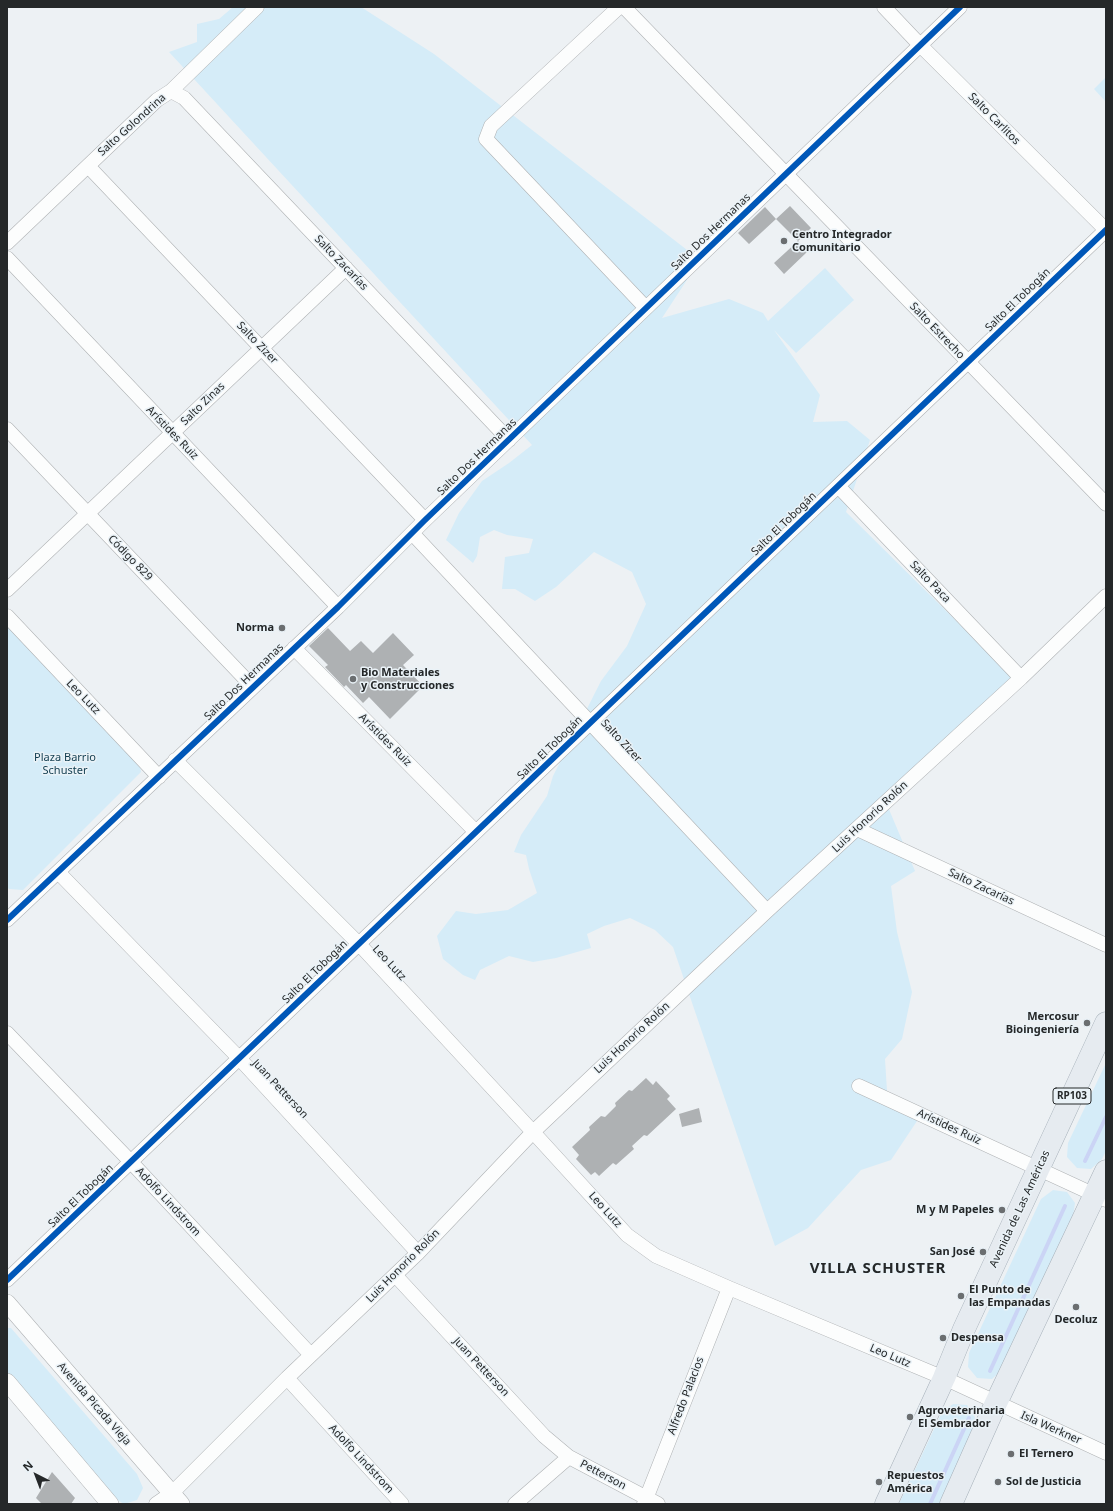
<!DOCTYPE html>
<html>
<head>
<meta charset="utf-8">
<style>
  body { margin:0 }
  #map { position:relative; width:1113px; height:1511px; overflow:hidden; background:#edf1f4; font-family:"Noto Sans",sans-serif }
  canvas { display:block }
  .frame { position:absolute; inset:0; border:8px solid #252829; pointer-events:none }
  .north { position:absolute; left:16px; top:1455px; width:40px; height:40px; -webkit-text-stroke:3px #eaf2f7; paint-order:stroke; rotate:318deg; font-size:11px; font-weight:700; line-height:16px; text-align:center; color:#252829 }
  .north::after { content:''; display:block; margin:auto; width:14px; height:18px; background:#252829; clip-path:polygon(50% 0,100% 100%,50% 72%,0 100%) }
</style>
</head>
<body>
<div id="map">
<canvas width="1113" height="1511"></canvas>
<div class="frame"></div>
<div class="north">N</div>
</div>
<script>
const ctx = document.querySelector('canvas').getContext('2d');
ctx.lineJoin = 'round';
function paint(path, color) { ctx.fillStyle = color; ctx.fill(path, 'evenodd'); }
const poly = rows => new Path2D(rows.map(r => 'M' + r).join(''));
function strokePath(path, color, width, dash) { ctx.strokeStyle = color; ctx.lineWidth = width; ctx.lineCap = dash ? 'butt' : 'round'; ctx.setLineDash(dash || []); ctx.stroke(path); }
function label(font, color, halo, rows, align = 'center') {
  ctx.font = font + ' "Noto Sans",sans-serif'; ctx.lineWidth = 3; ctx.setLineDash([]); ctx.textBaseline = 'middle'; ctx.strokeStyle = halo; ctx.fillStyle = color; for (const [text, x, y, turn = 0] of rows) {
    ctx.save(); ctx.translate(x, y); ctx.rotate((+turn || 0) * Math.PI / 180); ctx.textAlign = isNaN(turn) ? turn : align; if (halo) ctx.strokeText(text, 0, 0); ctx.fillText(text, 0, 0); ctx.restore();
  }
}
paint(poly([
  [233,7,361,7,434,54,700,260,662,318,729,299,763,313,768,321,825,268,854,300,796,353,774,330,820,395,813,422,847,421,870,440,846,512,1016,680,888,807,915,871,891,886,897,932,912,992,902,1039,885,1059,887,1091,917,1121,891,1160,861,1170,808,1228,775,1246,673,947,655,930,630,918,604,926,587,934,591,948,556,958,533,962,509,956,480,970,475,980,463,975,443,959,437,936,456,911,476,914,508,910,537,893,529,869,526,855,514,852,521,835,547,796,553,776,601,681,627,646,646,604,632,572,594,552,556,587,535,601,515,589,502,589,505,557,529,553,533,539,507,535,494,530,480,537,477,556,473,563,446,540,459,513,482,481,509,463,532,445,169,52,197,42,197,24,219,19],
  [1106,77,1106,102,1094,89],
  [7,627,12,627,138,756,141,772,23,890,9,889,7,887],
  [1106,1063,1106,1151,1102,1159,1091,1169,1077,1168,1067,1157,1068,1143],
  [1053,1190,1067,1192,1075,1203,1073,1217,1003,1369,992,1379,977,1378,968,1367,969,1353,1041,1199],
  [7,1328,11,1328,137,1474,143,1488,137,1500,124,1504,113,1497,7,1375],
  [953,1404,967,1405,975,1417,974,1431,939,1504,899,1504,942,1412]
]), '#d5ecf8');
strokePath(poly([
  [1085,1161,1106,1117],
  [990,1371,1065,1206],
  [930,1504,969,1418]
]), '#cbd4f5', 4);
paint(poly([
  [790,206,811,228,798,241,776,219],
  [765,207,776,219,749,244,738,233],
  [798,241,807,252,784,274,774,263],
  [328,628,350,651,361,641,373,653,393,633,414,655,403,665,423,686,390,719,369,697,363,703,346,685,344,687,325,667,328,665,309,646],
  [646,1078,653,1085,656,1081,670,1096,667,1099,676,1109,647,1136,644,1135,632,1146,634,1149,616,1165,613,1163,599,1176,595,1172,591,1175,576,1159,579,1155,572,1147,590,1130,589,1127,601,1116,605,1117,616,1106,615,1103,629,1090,632,1091],
  [699,1108,702,1122,682,1127,679,1114],
  [52,1472,75,1498,71,1504,42,1504,36,1498]
]), '#aeb1b3');
const minor = poly([
  [619,7,491,126,486,139,646,308],
  [624,7,1106,504],
  [884,7,920,45,1106,230],
  [171,91,184,98,509,440],
  [88,166,425,520],
  [7,243,157,100,171,91,257,7],
  [7,258,338,607],
  [7,429,253,687],
  [838,486,1021,678],
  [412,533,767,911],
  [7,590,346,268],
  [7,616,159,777],
  [294,648,476,832],
  [175,760,359,944,533,1132,627,1235,656,1256,729,1288,944,1378,1106,1453],
  [857,829,1106,945],
  [58,872,239,1058,418,1253],
  [7,920,338,607,425,520,960,7],
  [7,1033,131,1162,311,1355],
  [859,1086,1106,1200],
  [395,1275,544,1436,569,1457,658,1504],
  [7,1280,1106,230],
  [287,1378,402,1504],
  [156,1504,172,1493,287,1378,418,1253,533,1132,767,911,1021,678,1106,596],
  [515,1504,569,1457],
  [644,1504,729,1288]
]);
const tertiary = poly([
  [7,1303,181,1504],
  [7,1382,110,1504]
]);
const primary = poly([
  [886,1504,944,1378,964,1329,1106,1023],
  [951,1504,996,1403,1106,1171]
]);
strokePath(minor, '#afb2b4', 15);
strokePath(tertiary, '#afb2b4', 18);
strokePath(primary, '#a6b0b9', 23);
strokePath(minor, '#fcfdfd', 14);
strokePath(tertiary, '#fcfdfd', 17);
strokePath(primary, '#e6ebf0', 22);
strokePath(poly([
  [7,920,338,607,425,520,960,7],
  [7,1280,1106,230]
]), '#0057b8', 6);
for (const [x, y, r, color] of [
  [784,241,4,"#6b6e70"],
  [282,628,4,"#6b6e70"],
  [353,679,4,"#6b6e70"],
  [1087,1023,4,"#6b6e70"],
  [1002,1210,4,"#6b6e70"],
  [983,1252,4,"#6b6e70"],
  [961,1296,4,"#6b6e70"],
  [1076,1307,4,"#6b6e70"],
  [943,1338,4,"#6b6e70"],
  [910,1417,4,"#6b6e70"],
  [1011,1454,4,"#6b6e70"],
  [879,1482,4,"#6b6e70"],
  [998,1482,4,"#6b6e70"]
]) { const dot = new Path2D(); dot.arc(x, y, r, 0, 2 * Math.PI); ctx.fillStyle = color; ctx.fill(dot); strokePath(dot, '#eaf2f7', 1.5); }
for (const [x, y, w] of [
  [1072,1096,38]
]) { const box = new Path2D(); box.roundRect(x - w / 2, y - 8, w, 16, 3); ctx.fillStyle = '#eaf2f7'; ctx.fill(box); strokePath(box, '#252829', 1); }
label('bold 10px', '#252829', null, [
  ["RP103",1072,1096]
]);
label('11px', '#252829', '#eaf2f7', [
  ["Salto Carlitos",994,119,45],
  ["Salto Golondrina",132,125,-42],
  ["Salto Dos Hermanas",711,232,-44],
  ["Salto Zacarías",341,263,46],
  ["Salto El Tobogán",1018,300,-44],
  ["Salto Estrecho",937,331,46],
  ["Salto Zizer",257,343,46],
  ["Salto Zinas",203,404,-44],
  ["Arístides Ruiz",172,433,46],
  ["Salto Dos Hermanas",477,457,-44],
  ["Salto El Tobogán",784,524,-44],
  ["Código 829",130,558,46],
  ["Salto Paca",930,582,46],
  ["Salto Dos Hermanas",244,682,-44],
  ["Leo Lutz",83,697,46],
  ["Arístides Ruiz",385,740,45],
  ["Salto Zizer",621,741,47],
  ["Salto El Tobogán",550,748,-44],
  ["Luis Honorio Rolón",870,817,-43],
  ["Salto Zacarías",981,887,25],
  ["Leo Lutz",389,963,47],
  ["Salto El Tobogán",315,972,-44],
  ["Luis Honorio Rolón",632,1038,-43],
  ["Juan Petterson",280,1089,47],
  ["Arístides Ruiz",949,1127,25],
  ["Salto El Tobogán",81,1196,-44],
  ["Adolfo Lindstrom",168,1202,47],
  ["Avenida de Las Américas",1020,1209,-65],
  ["Leo Lutz",605,1210,48],
  ["Luis Honorio Rolón",403,1266,-45],
  ["Leo Lutz",890,1356,23],
  ["Juan Petterson",481,1367,47],
  ["Alfredo Palacios",686,1396,-69],
  ["Avenida Picada Vieja",94,1404,49],
  ["Isla Werkner",1051,1428,24],
  ["Adolfo Lindstrom",361,1459,47],
  ["Petterson",603,1475,28]
]);
label('bold 11px', '#252829', '#eaf2f7', [
  ["Centro Integrador",792,235],
  ["Comunitario",792,248],
  ["Norma",274,628,"right"],
  ["Bio Materiales",361,673],
  ["y Construcciones",361,686],
  ["Mercosur",1079,1017,"right"],
  ["Bioingeniería",1079,1030,"right"],
  ["M y M Papeles",994,1210,"right"],
  ["San José",975,1252,"right"],
  ["El Punto de",969,1290],
  ["las Empanadas",969,1303],
  ["Decoluz",1076,1320,"center"],
  ["Despensa",951,1338],
  ["Agroveterinaria",918,1411],
  ["El Sembrador",918,1424],
  ["El Ternero",1019,1454],
  ["Repuestos",887,1476],
  ["América",887,1489],
  ["Sol de Justicia",1006,1482]
], 'left');
label('11px', '#103c4f', '#eaf2f7', [
  ["Plaza Barrio",65,758],
  ["Schuster",65,771]
]);
ctx.letterSpacing = '1px';
label('bold 15px', '#252829', '#eaf2f7', [
  ["VILLA SCHUSTER",878,1269]
]);
ctx.letterSpacing = '0px';
</script>
</body>
</html>
